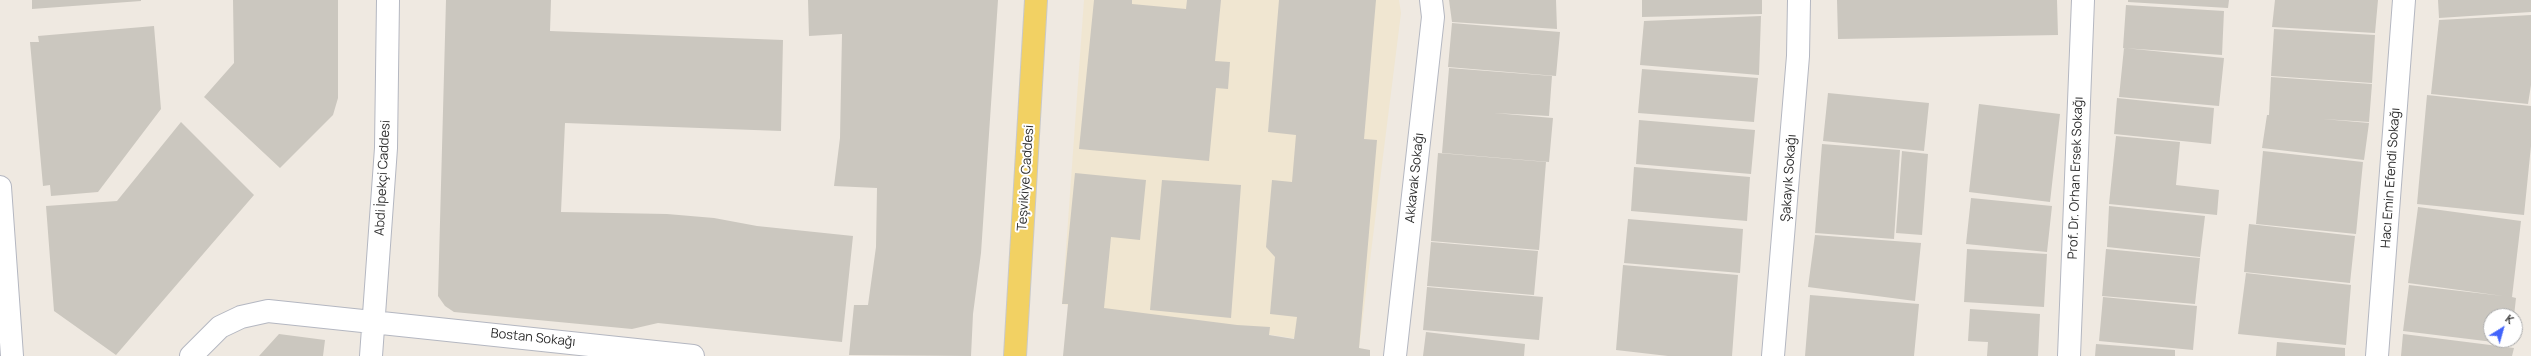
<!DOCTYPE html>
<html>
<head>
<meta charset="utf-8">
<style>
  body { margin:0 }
  #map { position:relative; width:2531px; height:356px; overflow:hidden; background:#efe9e1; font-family:Manrope,sans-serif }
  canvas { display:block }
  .north { position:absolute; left:2483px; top:308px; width:40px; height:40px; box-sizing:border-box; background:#fff; border:1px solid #ababab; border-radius:50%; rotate:37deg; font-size:11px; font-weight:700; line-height:16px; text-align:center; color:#2e2e2e }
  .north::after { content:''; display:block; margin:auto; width:14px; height:18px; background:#4264fb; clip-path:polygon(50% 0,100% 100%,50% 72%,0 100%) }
</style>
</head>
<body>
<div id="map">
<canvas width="2531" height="356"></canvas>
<div class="north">K</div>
</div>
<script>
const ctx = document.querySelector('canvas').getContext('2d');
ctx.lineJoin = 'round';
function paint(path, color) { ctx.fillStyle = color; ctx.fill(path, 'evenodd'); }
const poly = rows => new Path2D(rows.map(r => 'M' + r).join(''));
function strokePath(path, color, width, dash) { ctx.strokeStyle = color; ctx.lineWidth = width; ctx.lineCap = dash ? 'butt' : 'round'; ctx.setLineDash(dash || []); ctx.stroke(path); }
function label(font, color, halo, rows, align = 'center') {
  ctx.font = font + ' Manrope,sans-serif'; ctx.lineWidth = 4; ctx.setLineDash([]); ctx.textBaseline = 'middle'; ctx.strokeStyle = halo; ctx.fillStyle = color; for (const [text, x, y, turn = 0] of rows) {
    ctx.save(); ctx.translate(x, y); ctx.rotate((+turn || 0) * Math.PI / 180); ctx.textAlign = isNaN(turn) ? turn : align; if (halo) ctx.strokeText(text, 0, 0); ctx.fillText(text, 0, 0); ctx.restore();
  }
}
paint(poly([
  [1084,0,1399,0,1401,13,1359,348,1062,304]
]), '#f0e6d1');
paint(poly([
  [32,0,141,0,141,1,32,9],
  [233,0,338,0,338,98,333,115,280,168,204,97,234,63],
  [446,0,551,0,550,31,783,40,781,131,565,123,561,212,667,214,714,218,757,226,853,236,842,342,658,323,632,329,454,312,445,306,438,296],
  [808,0,998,0,981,253,973,314,971,356,849,355,854,305,868,305,876,247,877,188,834,186,840,138,842,34,809,36],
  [1094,0,1132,0,1132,4,1186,9,1187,0,1221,0,1215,61,1230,62,1228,89,1216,88,1209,161,1079,149],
  [1279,0,1376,0,1364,139,1377,140,1359,348,1370,350,1370,356,1063,356,1068,304,1062,304,1075,173,1146,180,1140,240,1111,237,1104,308,1237,325,1270,327,1269,335,1294,339,1297,317,1270,314,1275,257,1266,247,1272,180,1292,182,1296,135,1268,132],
  [1449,0,1556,0,1557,29,1452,22],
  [1642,0,1762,0,1762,14,1642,17],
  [1837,0,2057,0,2058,35,1838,39],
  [2128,0,2229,0,2228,8,2128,2],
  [2275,0,2378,0,2375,33,2272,27],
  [2438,0,2531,0,2531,12,2439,18],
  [2126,5,2224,11,2222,55,2123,48],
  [2531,15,2531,85,2528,104,2431,94,2439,20],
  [1761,16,1759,75,1640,65,1644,21],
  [1452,23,1560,32,1556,76,1448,67],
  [154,26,161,109,98,192,51,196,50,185,43,186,30,42,39,42,38,36],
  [2274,29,2375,35,2372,83,2271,76],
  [2124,48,2224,58,2219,106,2119,97],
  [1449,68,1552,76,1549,116,1494,113,1553,118,1549,162,1442,153],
  [1642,69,1758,78,1754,122,1638,113],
  [2271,77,2372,84,2369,122,2323,119,2369,123,2364,160,2262,148,2267,115,2269,115],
  [1828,93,1929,103,1924,151,1823,141],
  [2427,95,2531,106,2531,146,2524,215,2417,204],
  [2117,98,2214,108,2211,144,2114,134],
  [1979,104,2060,114,2050,202,1969,192],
  [1639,120,1755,130,1751,174,1636,164],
  [181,122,254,195,116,355,54,311,46,206,117,201],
  [2116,136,2180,142,2176,185,2219,190,2217,215,2109,204],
  [1822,144,1900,150,1894,239,1815,233],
  [1902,151,1928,154,1922,235,1896,233],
  [2263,151,2363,162,2356,234,2256,224],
  [1438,153,1546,162,1539,250,1431,241],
  [1634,167,1750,177,1747,221,1631,211],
  [1162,180,1241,185,1231,318,1150,310],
  [1971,198,2052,206,2047,252,1966,244],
  [2109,206,2205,216,2200,257,2107,247],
  [2418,207,2521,221,2512,297,2516,298,2514,316,2491,316,2491,340,2511,340,2510,344,2403,331,2409,285,2503,296,2408,283],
  [1628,219,1743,229,1740,273,1624,263],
  [2249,224,2355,236,2350,283,2244,272],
  [1815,235,1921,243,1915,301,1808,287],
  [1431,242,1538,251,1534,295,1427,286],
  [1967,249,2047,254,2044,307,1964,302],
  [2106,249,2200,258,2195,304,2102,296],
  [1623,265,1738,275,1732,356,1668,356,1616,350],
  [2246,273,2351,285,2346,345,2238,334],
  [1427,287,1543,297,1539,340,1423,330],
  [1810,295,1919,304,1914,356,1805,356],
  [2103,297,2197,306,2193,350,2099,341],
  [1970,309,2040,314,2038,356,1987,356,1988,342,1968,341],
  [1426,332,1525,344,1524,356,1423,356],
  [279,334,325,340,323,356,259,356],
  [2403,334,2514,348,2512,356,2401,356],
  [2277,342,2345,348,2345,356,2276,356],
  [2096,344,2175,350,2175,356,2095,356]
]), '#cbc7bf');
const minor = poly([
  [0,187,12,356],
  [191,356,220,327,241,317,268,311,693,356],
  [371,356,386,148,388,0],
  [1395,356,1433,17,1431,0],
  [1773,356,1798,56,1799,0],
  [2069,356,2083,0],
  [2377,356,2404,0]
]);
const major = poly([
  [1015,356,1036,0]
]);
strokePath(minor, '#b4b7c1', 24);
strokePath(major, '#c9c9c9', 24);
strokePath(minor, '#fff', 22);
strokePath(major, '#f2d163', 22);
label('13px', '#2e2e2e', '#fff', [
  ["Abdi İpekçi Caddesi",383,178,-87],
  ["Teşvikiye Caddesi",1026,178,-86],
  ["Akkavak Sokağı",1415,178,-84],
  ["Şakayık Sokağı",1789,178,-86],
  ["Prof. Dr. Orhan Ersek Sokağı",2076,178,-88],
  ["Hacı Emin Efendi Sokağı",2391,178,-86],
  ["Bostan Sokağı",533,338,6]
]);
</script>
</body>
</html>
